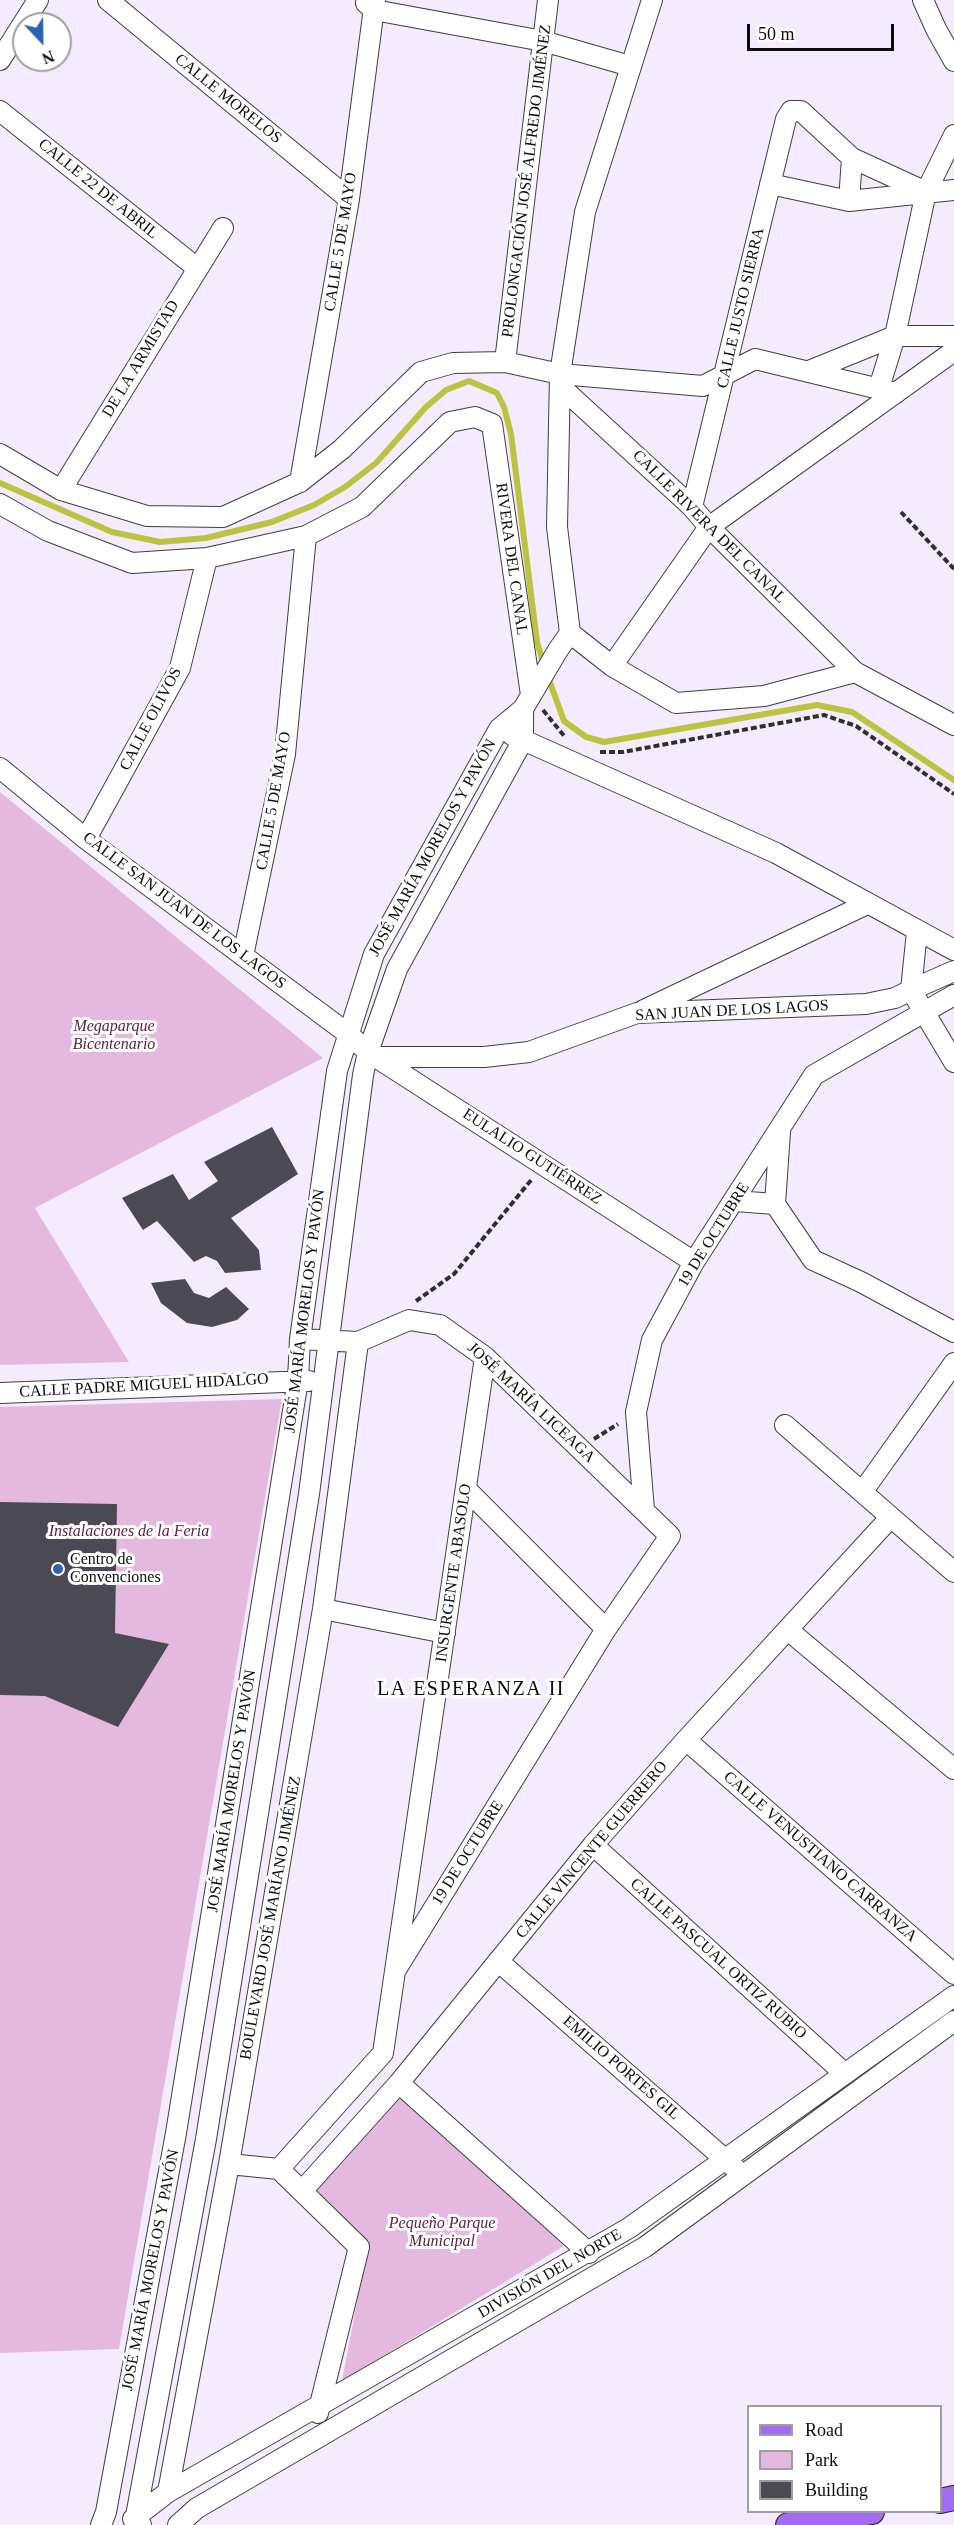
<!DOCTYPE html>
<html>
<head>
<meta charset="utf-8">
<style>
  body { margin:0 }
  #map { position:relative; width:954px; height:2525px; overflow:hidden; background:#f4ecfe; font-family:"Times New Roman",serif }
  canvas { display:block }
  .legend { position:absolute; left:747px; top:2405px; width:195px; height:108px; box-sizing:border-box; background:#fff; border:2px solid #9e9e9e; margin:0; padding:8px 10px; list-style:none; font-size:18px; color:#0c0c0c }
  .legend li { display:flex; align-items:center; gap:12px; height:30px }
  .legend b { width:30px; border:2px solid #9e9e9e }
  .north { position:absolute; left:12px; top:12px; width:60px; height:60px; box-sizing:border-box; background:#fff; border:2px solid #9e9e9e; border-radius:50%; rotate:158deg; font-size:16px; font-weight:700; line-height:24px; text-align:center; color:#0c0c0c }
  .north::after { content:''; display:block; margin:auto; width:21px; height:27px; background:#2e61b1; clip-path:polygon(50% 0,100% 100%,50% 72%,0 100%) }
  .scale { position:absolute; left:747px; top:24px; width:147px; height:27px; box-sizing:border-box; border:3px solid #0c0c0c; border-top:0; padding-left:8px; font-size:18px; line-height:21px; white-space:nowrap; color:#0c0c0c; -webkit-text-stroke:4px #fff; paint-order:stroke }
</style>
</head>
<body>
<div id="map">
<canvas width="954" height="2525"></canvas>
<ul class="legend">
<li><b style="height:8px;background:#a36bef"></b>Road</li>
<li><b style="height:16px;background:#e5b9df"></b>Park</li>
<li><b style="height:16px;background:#4a4954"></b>Building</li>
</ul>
<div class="north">N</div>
<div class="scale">50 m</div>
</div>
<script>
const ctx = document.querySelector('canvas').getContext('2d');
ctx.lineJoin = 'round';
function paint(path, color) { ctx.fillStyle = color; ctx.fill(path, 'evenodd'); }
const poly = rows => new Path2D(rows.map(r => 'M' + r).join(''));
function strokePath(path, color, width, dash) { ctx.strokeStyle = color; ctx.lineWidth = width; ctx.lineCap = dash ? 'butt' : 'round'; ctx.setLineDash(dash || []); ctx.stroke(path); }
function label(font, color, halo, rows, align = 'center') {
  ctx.font = font + ' "Times New Roman",serif'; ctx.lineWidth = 6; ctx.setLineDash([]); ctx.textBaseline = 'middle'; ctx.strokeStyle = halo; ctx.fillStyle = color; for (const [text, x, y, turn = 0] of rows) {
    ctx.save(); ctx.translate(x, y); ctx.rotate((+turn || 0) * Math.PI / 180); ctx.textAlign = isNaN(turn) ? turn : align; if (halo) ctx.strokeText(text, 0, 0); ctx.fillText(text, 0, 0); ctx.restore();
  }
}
paint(poly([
  [0,792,323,1058,35,1208,129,1362,0,1365],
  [282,1399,119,2349,0,2353,0,1407],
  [400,2094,564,2246,342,2381,368,2244,314,2188]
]), '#e5b9df');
strokePath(poly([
  [0,483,112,532,160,542,206,538,272,522,314,505,345,487,376,463,426,407,446,390,469,381,497,393,504,407,511,434,537,642,544,665],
  [548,677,564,721,586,737,604,742,817,705,852,712,954,780]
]), '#bbc341', 6);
paint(poly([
  [272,1127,298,1174,231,1218,259,1250,261,1270,225,1273,217,1261,206,1256,194,1262,157,1221,143,1230,122,1198,173,1174,189,1200,218,1181,204,1162],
  [185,1279,194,1293,209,1298,226,1287,249,1309,237,1320,212,1327,187,1323,161,1303,151,1283],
  [0,1502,117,1504,115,1633,169,1644,118,1727,45,1696,0,1695]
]), '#4a4954');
const minor = poly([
  [108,0,349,199],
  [923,0,936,29,954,61],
  [366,3,374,10,543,41,630,66],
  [0,60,38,0],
  [0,111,197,268],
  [770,184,849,201,954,190],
  [849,201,852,158],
  [505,362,548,0],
  [809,371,895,336,954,336],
  [560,386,692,507,709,527,855,672,954,725],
  [879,388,895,336,926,192,954,135],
  [0,454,61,490,147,516,223,517,300,482,342,449,421,372,453,363,505,362,560,374,703,386,755,359,896,393],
  [300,482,349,199,375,0],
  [61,490,223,228],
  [0,504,48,531,132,563,207,558,306,536,362,507,450,422,475,417,492,424,531,695],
  [692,507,786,119,791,111,801,111,852,158,926,192],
  [570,633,612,666,676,703,764,696,855,672],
  [612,666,709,527,954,351],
  [512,735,776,853,954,950],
  [0,768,86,839,347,1033,368,1052,694,1262],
  [86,839,180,668,207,558],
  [243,956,285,754,306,536],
  [954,971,911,990,954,1062],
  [644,1010,867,904],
  [375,1057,484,1057,529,1052,637,1013,866,1004,895,998,911,990,917,931],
  [735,1201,775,1204,813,1260,861,1282,954,1332],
  [775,1204,780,1132],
  [300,1339,358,1342,409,1320,440,1325,485,1357,670,1536,606,1629,397,1968],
  [0,1393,309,1381],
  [785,1425,954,1572],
  [466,1489,606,1629],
  [863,1491,954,1363],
  [644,1510,636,1412,652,1340,694,1262,814,1075,954,995],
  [323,1609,445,1633],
  [788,1630,954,1769],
  [686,1740,954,1974],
  [593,1845,844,2073],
  [498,1961,736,2169],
  [399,2083,589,2253],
  [229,2164,279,2169],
  [279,2169,383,2053,485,1357],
  [279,2169,359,2247,318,2413],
  [302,2191,399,2083,593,1845,686,1740,890,1518],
  [168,2492,229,2164,323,1609,358,1342],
  [133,2519,168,2492,629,2228,954,1996],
  [101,2525,106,2512,176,2133,298,1380,300,1339,337,1071,374,954,499,729,523,709,558,650,570,633,557,527,560,374,585,212,652,0],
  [141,2525,136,2516,206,2139,309,1494,363,1075,368,1052,397,969,523,740,523,709],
  [178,2525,197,2508,645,2247,954,2021]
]);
const major = poly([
  [940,2501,954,2498],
  [788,2525,872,2512]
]);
strokePath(minor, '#3f3f3f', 22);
strokePath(major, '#1d1d1d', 26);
strokePath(poly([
  [901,512,954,569],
  [543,710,565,737],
  [600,752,623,752,824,715,856,726,954,794],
  [416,1301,454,1274,532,1179],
  [594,1439,618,1424]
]), '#2e2e2e', 4, [6, 3]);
strokePath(minor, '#fff', 20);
strokePath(major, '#a36bef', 24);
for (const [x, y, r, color] of [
  [58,1569,6,"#2e61b1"]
]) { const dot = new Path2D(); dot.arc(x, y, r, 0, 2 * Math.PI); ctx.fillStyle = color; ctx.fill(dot); strokePath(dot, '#fff', 2); }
label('16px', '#0c0c0c', '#fff', [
  ["CALLE MORELOS",228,99,39],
  ["PROLONGACIÓN JOSÉ ALFREDO JIMÉNEZ",527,181,-83],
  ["CALLE 22 DE ABRIL",98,189,39],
  ["CALLE 5 DE MAYO",341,242,-81],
  ["CALLE JUSTO SIERRA",741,308,-77],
  ["DE LA ARMISTAD",141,359,-59],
  ["CALLE RIVERA DEL CANAL",709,527,45],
  ["RIVERA DEL CANAL",511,559,82],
  ["CALLE OLIVOS",151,719,-62],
  ["CALLE 5 DE MAYO",274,801,-80],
  ["JOSÉ MARÍA MORELOS Y PAVÓN",433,848,-61],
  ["CALLE SAN JUAN DE LOS LAGOS",184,911,37],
  ["SAN JUAN DE LOS LAGOS",732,1011,-3],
  ["EULALIO GUTIÉRREZ",532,1157,33],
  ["19 DE OCTUBRE",714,1235,-58],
  ["JOSÉ MARÍA MORELOS Y PAVÓN",305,1311,-83],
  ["CALLE PADRE MIGUEL HIDALGO",144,1386,-3],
  ["JOSÉ MARÍA LICEAGA",531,1403,43],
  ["INSURGENTE ABASOLO",454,1573,-82],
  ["JOSÉ MARÍA MORELOS Y PAVÓN",232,1791,-81],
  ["CALLE VINCENTE GUERRERO",592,1850,-50],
  ["19 DE OCTUBRE",468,1853,-58],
  ["CALLE VENUSTIANO CARRANZA",820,1857,41],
  ["BOULEVARD JOSÉ MARÍANO JIMÉNEZ",271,1918,-80],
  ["CALLE PASCUAL ORTIZ RUBIO",718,1959,42],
  ["EMILIO PORTES GIL",621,2068,41],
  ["JOSÉ MARÍA MORELOS Y PAVÓN",151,2270,-79],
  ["DIVISIÓN DEL NORTE",550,2274,-30]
]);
label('italic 16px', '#5e2142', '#fff', [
  ["Megaparque",114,1027],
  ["Bicentenario",114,1045],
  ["Instalaciones de la Feria",129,1532],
  ["Pequeño Parque",442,2224],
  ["Municipal",442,2242]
]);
label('16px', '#0c0c0c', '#fff', [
  ["Centro de",70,1560],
  ["Convenciones",70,1578]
], 'left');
ctx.letterSpacing = '1.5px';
label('20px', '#0c0c0c', '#fff', [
  ["LA ESPERANZA II",471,1690]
]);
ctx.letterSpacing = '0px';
</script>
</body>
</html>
